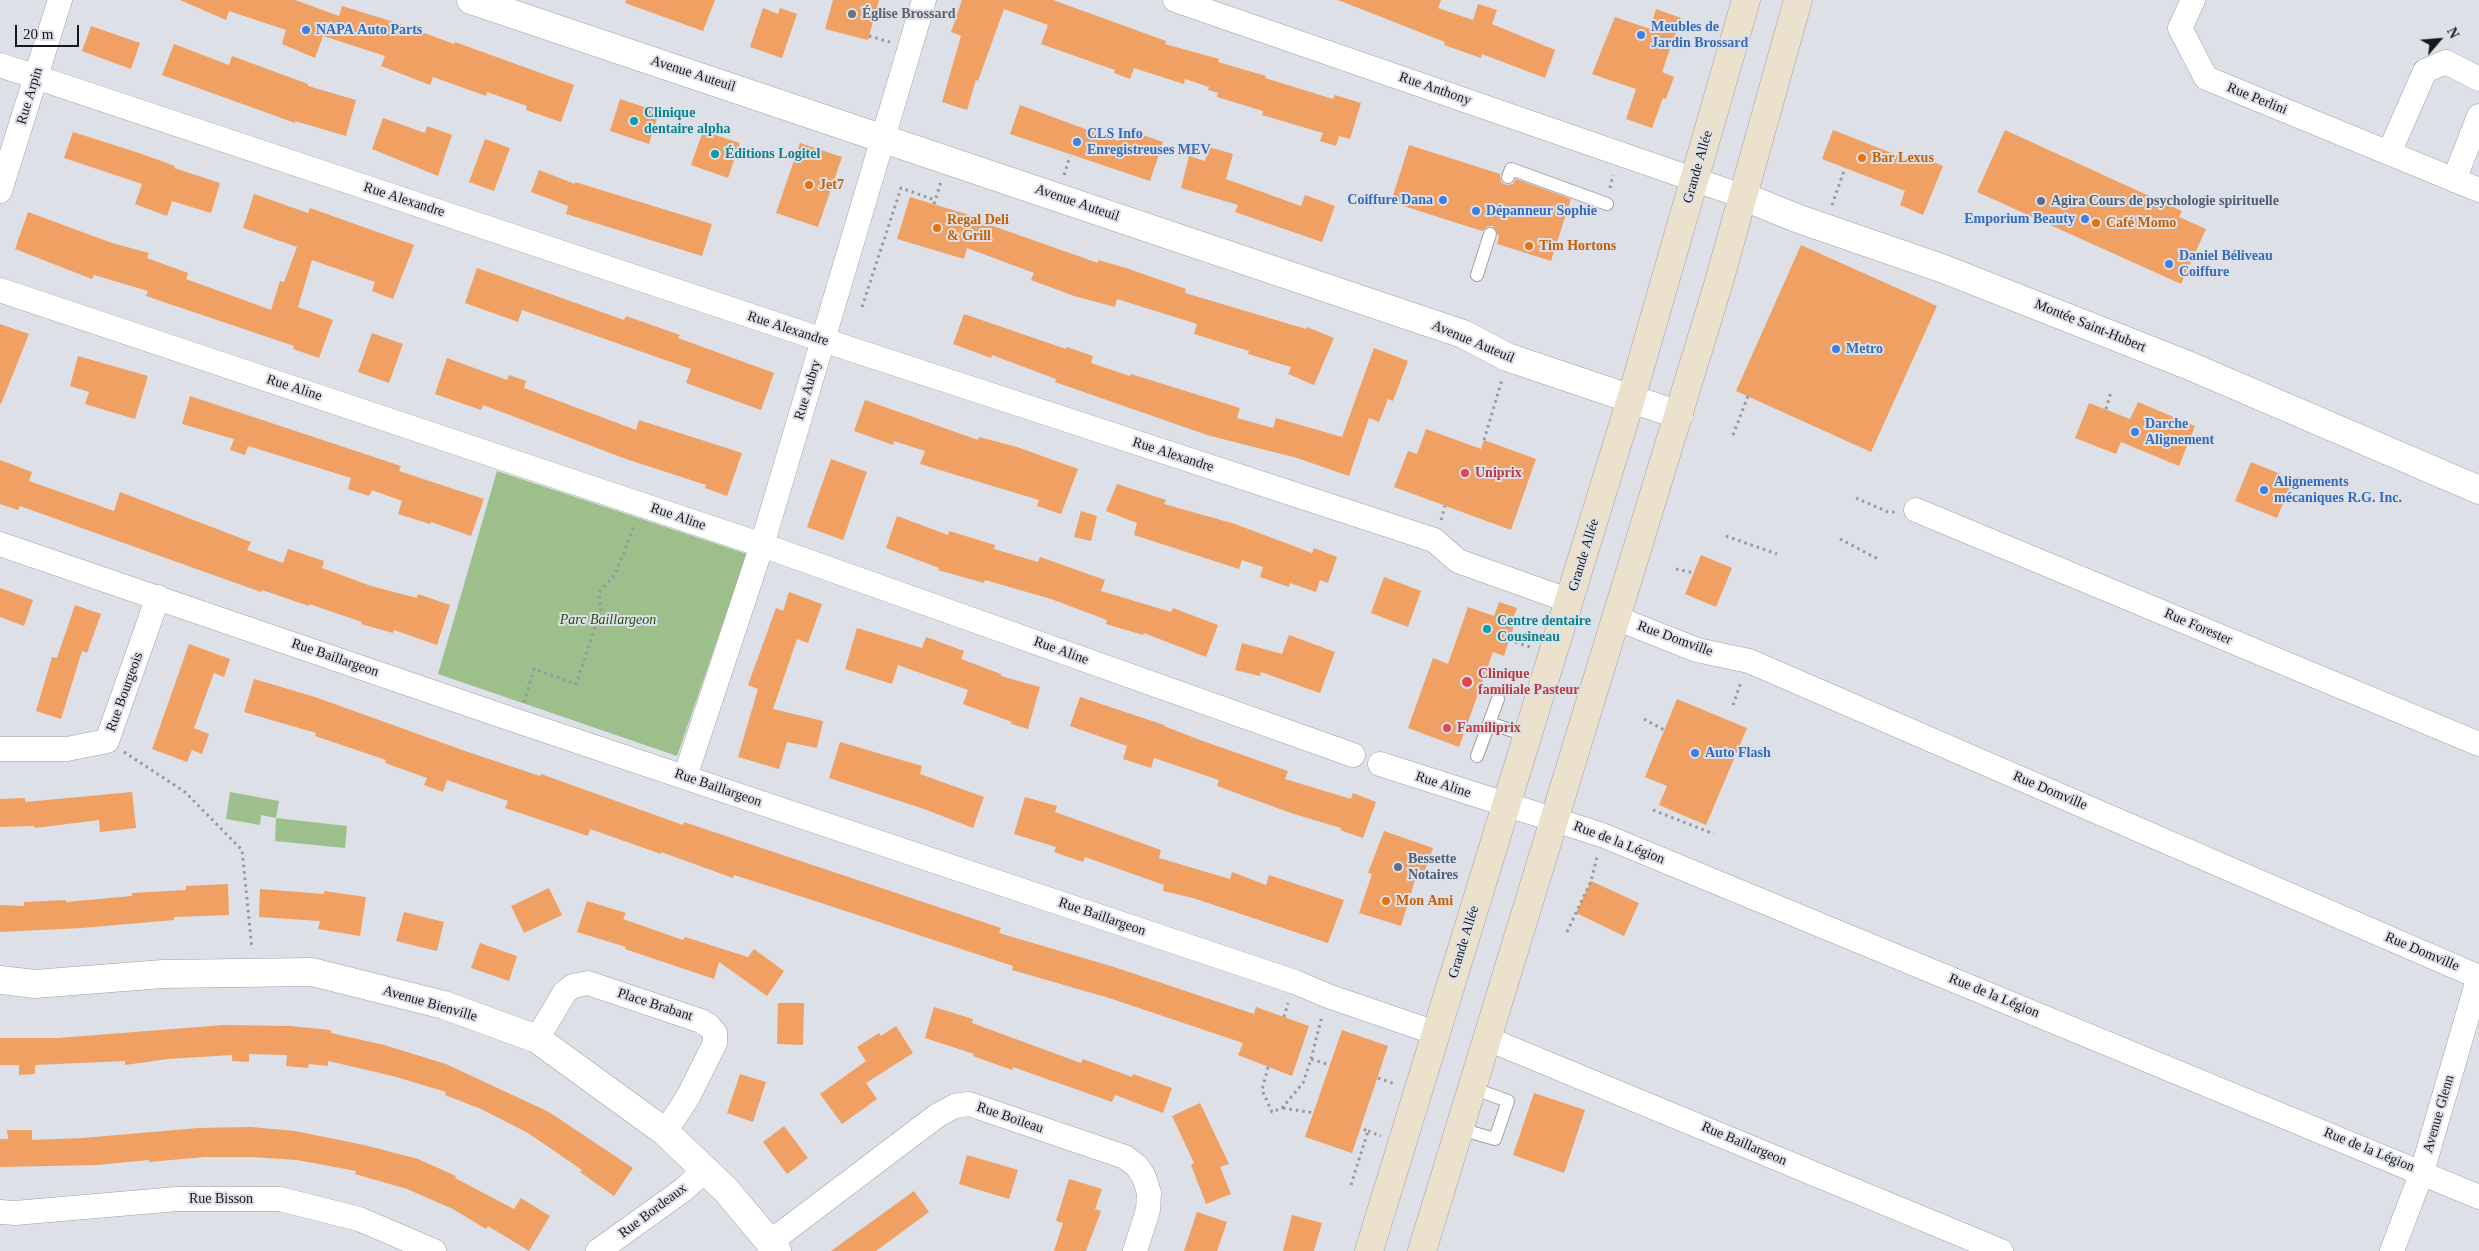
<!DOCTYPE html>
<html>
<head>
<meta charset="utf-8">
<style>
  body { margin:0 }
  #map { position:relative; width:2479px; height:1251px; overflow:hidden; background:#dee0e7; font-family:Georgia,serif }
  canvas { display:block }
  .north { position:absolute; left:2414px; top:15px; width:50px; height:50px; -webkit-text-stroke:4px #dee0e7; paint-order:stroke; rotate:63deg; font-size:14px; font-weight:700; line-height:20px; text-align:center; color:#17181a }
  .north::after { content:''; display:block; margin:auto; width:18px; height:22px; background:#17181a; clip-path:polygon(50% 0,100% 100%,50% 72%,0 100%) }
  .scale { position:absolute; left:15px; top:25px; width:64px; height:22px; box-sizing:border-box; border:2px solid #17181a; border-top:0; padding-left:6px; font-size:15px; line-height:18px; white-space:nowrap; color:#17181a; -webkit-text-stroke:4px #dee0e7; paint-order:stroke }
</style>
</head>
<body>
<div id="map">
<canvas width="2479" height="1251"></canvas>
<div class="north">N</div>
<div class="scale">20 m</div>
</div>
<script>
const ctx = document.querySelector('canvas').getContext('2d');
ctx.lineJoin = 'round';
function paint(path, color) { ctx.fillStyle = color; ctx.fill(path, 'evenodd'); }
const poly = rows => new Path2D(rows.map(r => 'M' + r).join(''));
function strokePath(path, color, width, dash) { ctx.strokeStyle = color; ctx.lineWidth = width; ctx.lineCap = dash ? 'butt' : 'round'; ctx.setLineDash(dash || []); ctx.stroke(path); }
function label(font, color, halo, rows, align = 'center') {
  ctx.font = font + ' Georgia,serif'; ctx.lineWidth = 4; ctx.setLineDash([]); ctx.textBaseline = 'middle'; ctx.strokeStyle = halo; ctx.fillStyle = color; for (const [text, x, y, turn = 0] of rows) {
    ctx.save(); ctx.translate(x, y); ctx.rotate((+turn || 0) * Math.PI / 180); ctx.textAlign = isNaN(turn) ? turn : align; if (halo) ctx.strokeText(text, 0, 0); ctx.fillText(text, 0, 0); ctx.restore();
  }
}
paint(poly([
  [497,471,747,554,677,756,438,674],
  [230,792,279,801,276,818,347,826,345,848,275,841,276,818,261,815,260,825,226,819]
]), '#9dbf8c');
paint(poly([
  [180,0,295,0,339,16,342,6,397,23,454,44,455,42,574,85,561,122,526,110,527,106,487,92,486,96,433,77,430,85,381,66,385,56,323,36,315,58,282,44,286,30,229,11,226,20],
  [626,0,715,0,703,31,625,3],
  [833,0,879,0,868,40,825,29],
  [962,0,1053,0,1166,41,1165,44,1219,59,1218,62,1266,76,1265,78,1333,99,1335,95,1361,103,1350,139,1339,136,1336,146,1320,141,1323,133,1262,115,1263,111,1217,97,1218,93,1208,90,1209,87,1185,79,1184,84,1134,68,1130,79,1114,73,1115,70,1041,44,1048,25,1004,9,978,81,976,80,967,110,942,102,961,36,951,32],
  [1338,0,1441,0,1438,8,1473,20,1478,4,1497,10,1492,24,1555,50,1545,78,1482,54,1481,58,1444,45,1445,42],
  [763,8,778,14,780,8,797,14,782,58,750,47],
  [1656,9,1681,18,1662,72,1674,77,1666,99,1663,98,1652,128,1626,119,1636,89,1592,74,1615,17,1650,29],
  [91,26,140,43,131,69,82,51],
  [174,44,229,65,232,56,308,84,308,86,356,100,346,136,295,121,295,123,162,75],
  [620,99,659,112,649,144,610,131],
  [1020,105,1118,141,1123,128,1163,142,1150,181,1010,134],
  [383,118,425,133,427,126,452,135,438,176,372,149],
  [1833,130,1917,163,1920,156,1943,166,1923,215,1900,205,1905,191,1822,159],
  [2005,130,2182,211,2179,217,2206,229,2181,284,1977,192],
  [703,131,740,143,728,178,691,165],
  [73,132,139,153,175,166,174,168,220,183,211,213,172,201,167,216,135,204,142,184,64,158],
  [485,139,510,148,494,191,469,182],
  [800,143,842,157,818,227,776,213],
  [1409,145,1500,174,1501,182,1506,185,1513,184,1516,179,1571,199,1551,261,1497,244,1499,237,1493,226,1488,226,1482,231,1391,202],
  [1209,147,1233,154,1226,179,1301,206,1305,195,1335,206,1322,242,1235,212,1238,205,1181,188,1189,156,1205,161],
  [539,170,575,184,575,182,712,224,702,256,566,214,568,206,531,192],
  [254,194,308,213,310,208,414,245,393,299,372,291,375,282,312,260,298,307,333,320,319,358,293,349,294,346,146,296,148,291,94,275,92,279,15,249,28,212,112,243,149,253,147,258,188,273,186,279,271,310,280,281,284,282,297,247,243,228],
  [910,197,976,217,976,220,1098,263,1098,260,1126,268,1186,289,1185,293,1306,329,1307,327,1334,338,1314,385,1288,374,1291,367,1248,354,1249,351,1194,334,1197,324,1117,299,1115,307,1074,296,1031,280,1034,273,967,248,964,259,897,239],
  [1801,245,1937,306,1871,452,1736,391],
  [477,268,624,320,626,316,680,335,678,338,774,373,761,410,686,383,691,369,522,310,518,322,465,303],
  [964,314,1066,349,1067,347,1093,356,1091,363,1130,376,1131,374,1240,408,1237,418,1273,428,1276,418,1342,437,1374,348,1408,361,1393,401,1388,399,1379,422,1369,418,1349,476,1297,458,1207,435,1055,382,1056,379,992,355,991,358,953,344],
  [0,324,29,334,1,404,0,404],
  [372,333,403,344,389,383,358,372],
  [78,356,148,376,135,419,85,404,89,392,70,386],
  [447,358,507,380,509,375,526,381,524,388,636,430,639,420,742,453,727,496,705,488,706,485,626,459,483,405,481,410,435,394],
  [190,396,401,466,399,471,484,499,471,536,431,522,430,524,398,514,402,501,372,490,369,496,348,489,351,478,248,446,245,455,230,450,234,439,182,424],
  [865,400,978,440,979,437,1017,447,1078,469,1061,514,1037,506,1039,500,920,464,925,451,894,441,893,445,854,431],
  [2138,402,2195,426,2179,466,2121,442,2116,454,2075,438,2089,403,2130,419],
  [1426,429,1481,449,1484,440,1536,459,1511,530,1394,487,1408,451,1417,454],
  [831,459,867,472,843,540,807,527],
  [0,460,32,472,29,481,114,511,120,492,251,542,247,550,283,563,288,549,324,561,322,568,371,586,417,598,418,594,450,605,437,645,394,630,393,633,361,624,362,622,309,604,309,606,262,590,261,592,20,506,18,510,0,504],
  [2251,462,2293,479,2277,518,2235,501],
  [1117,484,1166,500,1164,504,1235,524,1312,553,1314,548,1337,557,1328,583,1320,580,1316,592,1290,583,1289,587,1260,577,1263,567,1242,560,1239,569,1134,535,1137,523,1106,511],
  [1081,511,1097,516,1091,541,1074,537],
  [897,516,948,535,949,531,995,545,994,549,1038,562,1040,557,1105,580,1101,591,1171,612,1173,608,1218,625,1206,657,1144,633,1143,635,1106,624,1107,620,1051,599,985,580,984,583,938,570,939,568,886,548],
  [1701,555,1732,568,1716,607,1685,594],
  [1384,577,1421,591,1408,627,1371,613],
  [0,588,33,600,24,626,0,617],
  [789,592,822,604,808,643,797,639,773,709,823,721,817,748,787,742,779,769,738,757,758,689,748,685,776,608,783,611],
  [1499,602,1517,608,1513,618,1516,619,1504,656,1493,652,1459,747,1408,728,1433,658,1448,664,1468,607,1494,616],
  [75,605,101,614,87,653,82,651,61,719,36,711,52,657,57,658],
  [857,628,922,648,926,637,964,651,961,659,1001,674,1001,676,1040,687,1028,729,1011,724,1012,722,963,704,968,690,898,665,892,684,845,669],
  [1289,635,1335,652,1320,693,1261,672,1260,676,1235,670,1242,643,1282,654],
  [189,644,230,659,224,677,214,673,194,728,209,734,202,754,192,750,187,762,152,749],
  [254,679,315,697,468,752,540,776,541,774,683,825,684,822,1001,928,999,933,1114,967,1254,1014,1256,1007,1309,1026,1292,1076,1238,1055,1243,1043,1109,998,1012,970,1013,966,815,901,734,875,733,878,661,852,661,854,590,829,588,836,505,808,508,801,447,780,443,792,424,785,427,778,385,763,386,760,315,736,316,733,244,712],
  [1080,697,1164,725,1164,726,1200,740,1288,771,1285,779,1351,799,1353,793,1376,802,1363,838,1340,830,1341,828,1291,813,1217,786,1219,780,1154,758,1151,768,1123,759,1127,746,1070,726],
  [1677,699,1747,728,1706,825,1659,805,1667,786,1645,777],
  [840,742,922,766,920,774,984,797,973,828,924,809,829,778],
  [132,792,136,828,100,832,99,820,35,828,34,826,0,827,0,799,25,798,25,802],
  [1025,797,1057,806,1055,812,1161,850,1159,858,1230,879,1232,872,1266,885,1269,875,1344,900,1328,943,1193,898,1163,891,1164,885,1085,857,1083,862,1054,852,1056,847,1014,834],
  [1384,831,1433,848,1422,879,1416,877,1401,926,1359,913,1372,874,1368,873],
  [1591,881,1639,903,1624,936,1576,913],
  [228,884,229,915,174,917,174,920,82,928,0,932,0,905,24,906,24,902,66,900,66,902,132,896,132,893,186,890,186,886],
  [549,888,562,915,524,933,511,906],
  [260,889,324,894,324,891,366,897,360,936,318,929,320,921,259,917],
  [587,901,626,913,623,919,683,940,685,937,748,957,754,949,784,971,767,996,719,962,714,979,625,949,626,947,577,932],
  [404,912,444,922,437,951,396,941],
  [480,943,517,956,509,981,471,968],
  [778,1003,804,1003,803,1045,777,1044],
  [934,1007,973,1019,972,1023,1081,1063,1083,1059,1132,1077,1133,1074,1172,1088,1163,1113,1115,1095,1112,1102,1013,1067,1012,1070,973,1056,974,1054,925,1038],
  [224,1025,290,1026,331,1030,331,1033,384,1045,446,1064,549,1112,633,1168,614,1196,580,1172,582,1170,528,1133,481,1109,445,1095,446,1092,393,1076,328,1061,328,1066,309,1064,308,1068,286,1066,287,1055,249,1054,249,1062,232,1061,232,1055,168,1059,125,1065,125,1061,35,1065,35,1074,19,1075,19,1065,0,1065,0,1038,58,1038],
  [896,1026,913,1053,866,1083,877,1099,842,1124,820,1094,866,1061,857,1047,879,1033,881,1036],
  [1342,1030,1388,1046,1352,1153,1305,1137],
  [740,1074,766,1082,753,1122,727,1113],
  [1534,1093,1585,1110,1564,1173,1513,1155],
  [1200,1103,1229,1164,1220,1167,1231,1194,1206,1204,1191,1165,1194,1163,1172,1116],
  [784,1126,808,1158,787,1174,763,1142],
  [251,1127,295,1131,364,1145,418,1159,456,1176,455,1178,514,1209,521,1198,550,1216,529,1251,488,1226,486,1229,453,1209,407,1189,355,1174,356,1171,297,1160,251,1157,205,1157,149,1162,149,1160,97,1165,0,1167,0,1139,8,1139,7,1130,32,1130,32,1140,83,1138,198,1128],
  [967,1155,1018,1170,1009,1199,959,1184],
  [1069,1179,1102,1189,1095,1209,1101,1211,1086,1251,1054,1251,1063,1223,1056,1221],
  [914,1191,929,1212,876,1251,831,1251],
  [1197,1212,1227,1222,1217,1251,1184,1251],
  [1292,1215,1322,1223,1314,1251,1283,1251]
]), '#efa062');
const service = poly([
  [1508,177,1511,169,1607,204],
  [1477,275,1490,234],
  [1489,723,1529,736],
  [1477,756,1498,699],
  [1460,1129,1495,1139,1508,1101,1472,1088]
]);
const minor = poly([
  [1175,0,1742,196],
  [2193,0,2180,28,2206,78,2479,190],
  [0,65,823,340,1434,540,1458,561,1570,601],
  [2389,153,2425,71,2446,62,2479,79],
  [2454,180,2479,116],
  [0,191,60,0],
  [0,290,762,545,1353,755],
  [1916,510,2479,744],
  [0,544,517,721,1295,982,1328,996,1436,1033],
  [1616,618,1697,650,1749,661,2479,977],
  [0,749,67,749,107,741,158,597],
  [1380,764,1602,835,2479,1197],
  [685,777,762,545,924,0],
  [537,1039,565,992,573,986,588,983,701,1021,709,1026,715,1033,715,1043,688,1097,665,1132],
  [1488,1039,2001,1251],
  [0,1212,15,1213,177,1199,280,1199,359,1219,434,1251],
  [770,1242,938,1115,955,1106,969,1104,1125,1157,1137,1166,1144,1177,1149,1193,1148,1210,1135,1251],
  [598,1251,683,1190,705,1170],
  [2392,1251,2422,1172,2479,976]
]);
const tertiary = poly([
  [471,0,1463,334,1507,357,1679,415],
  [1742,196,1799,219,1944,269,2190,366,2479,490],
  [0,980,35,984,163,974,312,972,444,1005,537,1039,665,1132,726,1190,777,1251]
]);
const secondary = poly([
  [1369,1251,1631,399,1746,0],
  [1422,1251,1718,285,1798,0]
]);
strokePath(service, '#9fa0a7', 14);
strokePath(minor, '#9fa0a7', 25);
strokePath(tertiary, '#9fa0a7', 29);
strokePath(secondary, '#9fa0a7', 29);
strokePath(poly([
  [869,36,890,42],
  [1064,175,1070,156],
  [1610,188,1613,175],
  [934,204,941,182],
  [1832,205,1845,168],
  [862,307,901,188,935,200],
  [2106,409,2111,392],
  [1733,435,1748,396],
  [1484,440,1502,380],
  [1856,498,1888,512,1895,512],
  [1441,520,1445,506],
  [1726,536,1777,554],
  [1840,539,1878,559],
  [1676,569,1694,573],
  [1509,640,1530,647],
  [524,702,534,669,576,684,601,609,599,592,615,575,634,526],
  [1733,705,1741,682],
  [1644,719,1664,730],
  [124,752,185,792,242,850,252,949],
  [1653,810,1714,834],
  [1567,932,1591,881,1597,857],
  [1284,1017,1288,1003],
  [1311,1059,1322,1016],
  [1268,1067,1262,1090,1272,1112,1282,1108,1303,1083,1311,1059,1330,1065],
  [1378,1078,1395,1084],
  [1283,1108,1314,1113],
  [1368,1131,1381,1136],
  [1351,1185,1368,1131,1360,1128]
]), '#97989e', 3, [2.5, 4]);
strokePath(service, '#fff', 12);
strokePath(minor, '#fff', 24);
strokePath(tertiary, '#fff', 28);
strokePath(secondary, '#ece1cd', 28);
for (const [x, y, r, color] of [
  [852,14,5,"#6b7280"],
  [306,30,5,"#3f7fe0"],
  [1641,35,5,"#3f7fe0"],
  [634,121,5,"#0f9aa8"],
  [1077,142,5,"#3f7fe0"],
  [715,154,5,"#0f9aa8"],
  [1862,158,5,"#e8710a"],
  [809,185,5,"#e8710a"],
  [1443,200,5,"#3f7fe0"],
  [2041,201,5,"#5c6f8a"],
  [1476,211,5,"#3f7fe0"],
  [2085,219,5,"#3f7fe0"],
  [2096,223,5,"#e8710a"],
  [937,228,5,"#e8710a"],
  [1529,246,5,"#e8710a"],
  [2169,264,5,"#3f7fe0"],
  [1836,349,5,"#3f7fe0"],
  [2135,432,5,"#3f7fe0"],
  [1465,473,5,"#e0444e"],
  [2264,490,5,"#3f7fe0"],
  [1487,629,5,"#0f9aa8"],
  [1467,682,6,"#e0444e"],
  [1447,728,5,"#e0444e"],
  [1695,753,5,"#3f7fe0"],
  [1398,867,5,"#5c6f8a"],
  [1386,901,5,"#e8710a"]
]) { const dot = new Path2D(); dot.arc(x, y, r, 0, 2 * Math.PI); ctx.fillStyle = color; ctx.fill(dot); strokePath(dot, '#dee0e7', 2); }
label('bold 14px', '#5b616d', '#dee0e7', [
  ["Église Brossard",862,14]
], 'left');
label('bold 14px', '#366cbe', '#dee0e7', [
  ["Meubles de",1651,27],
  ["Jardin Brossard",1651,43],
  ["NAPA Auto Parts",316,30],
  ["CLS Info",1087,134],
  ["Enregistreuses MEV",1087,150],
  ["Coiffure Dana",1433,200,"right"],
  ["Dépanneur Sophie",1486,211],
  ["Emporium Beauty",2075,219,"right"],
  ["Daniel Béliveau",2179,256],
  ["Coiffure",2179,272],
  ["Metro",1846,349],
  ["Darche",2145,424],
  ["Alignement",2145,440],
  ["Alignements",2274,482],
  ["mécaniques R.G. Inc.",2274,498],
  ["Auto Flash",1705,753]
], 'left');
label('14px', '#17181a', '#dee0e7', [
  ["Avenue Auteuil",693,74,18],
  ["Rue Anthony",1435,89,19],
  ["Rue Arpin",30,96,-73],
  ["Rue Perlini",2257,99,22],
  ["Grande Allée",1698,167,-74],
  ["Rue Alexandre",404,200,18],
  ["Avenue Auteuil",1077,203,19],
  ["Montée Saint-Hubert",2090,326,22],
  ["Rue Alexandre",788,329,18],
  ["Avenue Auteuil",1473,342,23],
  ["Rue Aline",294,388,18],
  ["Rue Aubry",808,390,-73],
  ["Rue Alexandre",1173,455,18],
  ["Rue Aline",678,517,19],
  ["Grande Allée",1584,555,-73],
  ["Rue Forester",2198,627,23],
  ["Rue Domville",1675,639,20],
  ["Rue Aline",1061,651,20],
  ["Rue Baillargeon",335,658,19],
  ["Rue Bourgeois",125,692,-70],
  ["Rue Aline",1443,785,18],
  ["Rue Baillargeon",718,788,19],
  ["Rue Domville",2050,791,23],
  ["Rue de la Légion",1619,843,21],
  ["Rue Baillargeon",1102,917,19],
  ["Grande Allée",1464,942,-73],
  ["Rue Domville",2422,952,23],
  ["Rue de la Légion",1994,996,22],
  ["Avenue Bienville",430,1004,16],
  ["Place Brabant",655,1005,18],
  ["Avenue Glenn",2439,1114,-74],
  ["Rue Boileau",1010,1118,19],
  ["Rue Baillargeon",1744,1144,23],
  ["Rue de la Légion",2369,1150,22],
  ["Rue Bisson",221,1199],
  ["Rue Bordeaux",653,1211,-37]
]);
label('bold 14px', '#0d838f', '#dee0e7', [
  ["Clinique",644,113],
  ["dentaire alpha",644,129],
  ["Éditions Logitel",725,154],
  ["Centre dentaire",1497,621],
  ["Cousineau",1497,637]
], 'left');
label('bold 14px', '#c56008', '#dee0e7', [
  ["Bar Lexus",1872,158],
  ["Jet7",819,185],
  ["Regal Deli",947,220],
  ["& Grill",947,236],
  ["Café Momo",2106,223],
  ["Tim Hortons",1539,246],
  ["Mon Ami",1396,901]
], 'left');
label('bold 14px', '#4e5e75', '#dee0e7', [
  ["Agira Cours de psychologie spirituelle",2051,201],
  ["Bessette",1408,859],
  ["Notaires",1408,875]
], 'left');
label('bold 14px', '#be3a42', '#dee0e7', [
  ["Uniprix",1475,473],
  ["Clinique",1478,674],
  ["familiale Pasteur",1478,690],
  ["Familiprix",1457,728]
], 'left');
label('italic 14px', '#2a4b13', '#dee0e7', [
  ["Parc Baillargeon",608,620]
]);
</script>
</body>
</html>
